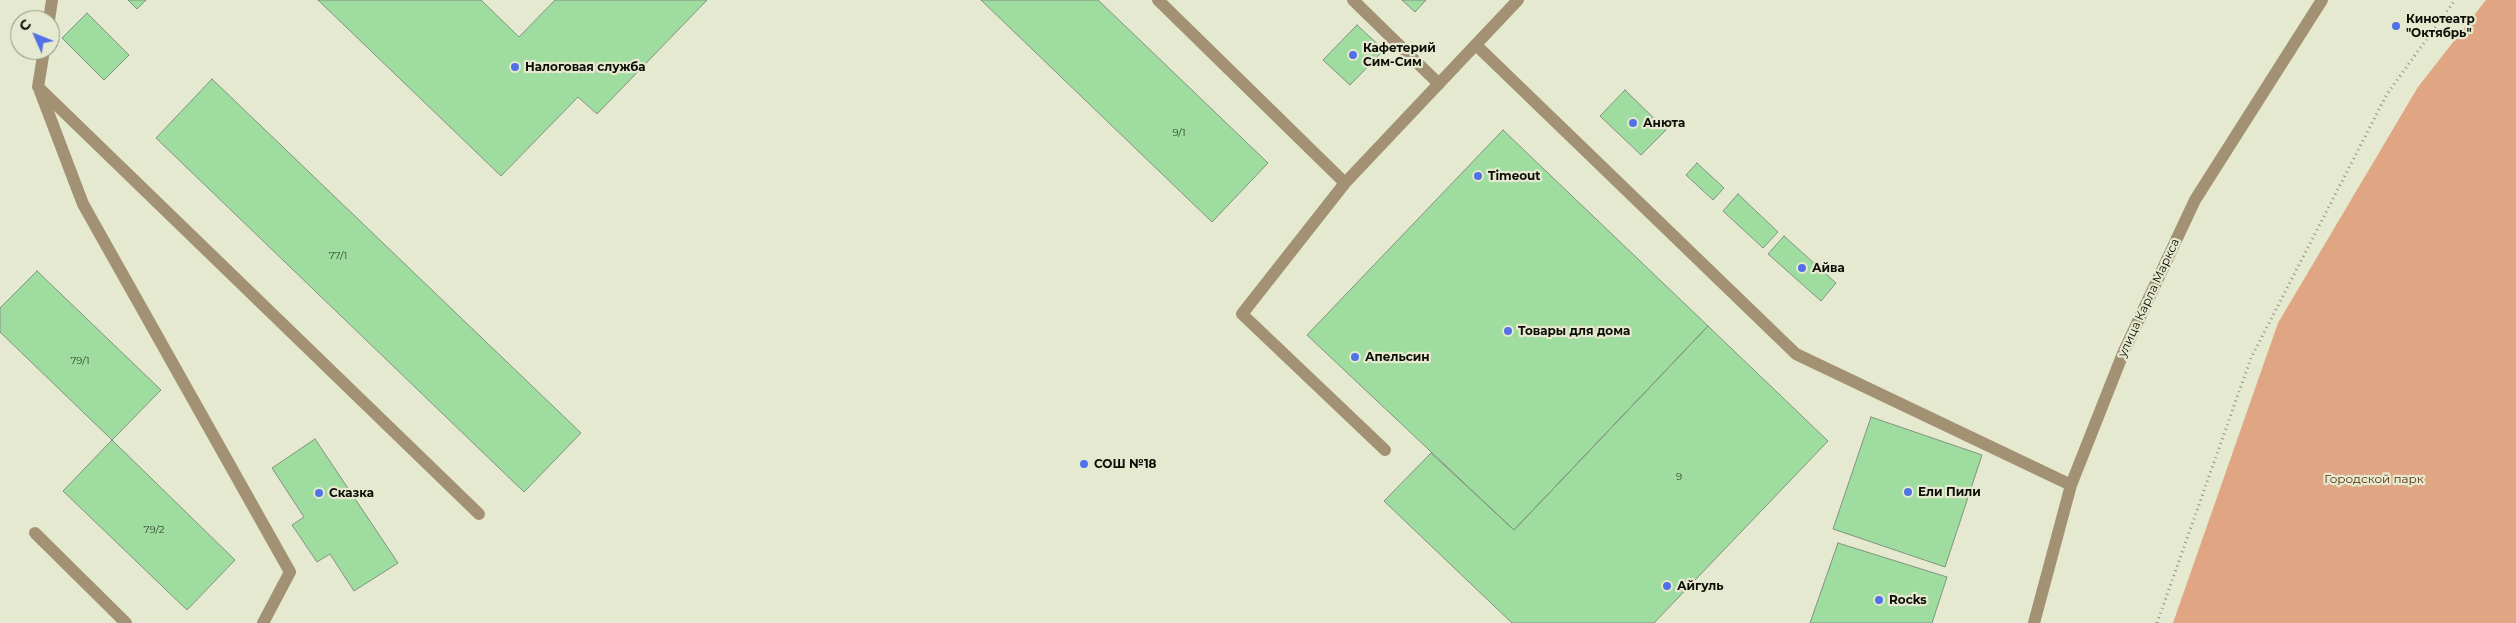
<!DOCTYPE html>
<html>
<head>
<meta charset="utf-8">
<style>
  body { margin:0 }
  #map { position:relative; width:2516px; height:623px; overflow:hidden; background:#e5e9cf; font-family:Montserrat,sans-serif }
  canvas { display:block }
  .north { position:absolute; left:10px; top:10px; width:50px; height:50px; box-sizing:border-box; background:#e5e9cf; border:1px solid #8e917e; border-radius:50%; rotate:314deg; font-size:14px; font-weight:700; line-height:20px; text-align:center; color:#0c0d05 }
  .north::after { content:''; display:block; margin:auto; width:18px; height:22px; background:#5072e6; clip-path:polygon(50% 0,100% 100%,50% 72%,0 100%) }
</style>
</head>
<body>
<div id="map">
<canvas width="2516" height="623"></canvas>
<div class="north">С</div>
</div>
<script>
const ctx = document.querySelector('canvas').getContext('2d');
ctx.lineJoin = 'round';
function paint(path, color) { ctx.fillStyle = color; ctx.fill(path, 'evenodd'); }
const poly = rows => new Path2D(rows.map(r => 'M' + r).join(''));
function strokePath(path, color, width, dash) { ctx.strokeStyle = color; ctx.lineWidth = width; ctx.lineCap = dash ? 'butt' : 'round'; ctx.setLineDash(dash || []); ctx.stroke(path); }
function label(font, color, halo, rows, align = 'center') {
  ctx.font = font + ' Montserrat,sans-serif'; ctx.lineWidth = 4.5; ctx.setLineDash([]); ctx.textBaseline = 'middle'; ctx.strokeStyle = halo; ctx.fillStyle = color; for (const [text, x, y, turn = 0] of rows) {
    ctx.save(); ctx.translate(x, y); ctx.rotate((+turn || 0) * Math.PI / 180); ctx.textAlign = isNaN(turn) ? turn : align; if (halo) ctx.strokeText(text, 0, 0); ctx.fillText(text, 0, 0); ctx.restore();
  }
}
paint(poly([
  [2486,0,2516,0,2516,623,2173,623,2278,323,2418,87]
]), '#e0a582');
const building = poly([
  [128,0,146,0,137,9,128,0],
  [318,0,481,0,519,37,555,0,707,0,597,114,578,97,501,176,318,0],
  [981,0,1098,0,1268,163,1212,222,981,0],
  [1402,0,1426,0,1415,12,1402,0],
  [87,13,129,55,104,80,62,38,87,13],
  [1357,25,1384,50,1350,85,1323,60,1357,25],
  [212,79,581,433,524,492,156,138,212,79],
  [1625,90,1666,130,1641,155,1600,116,1625,90],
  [1503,130,1708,326,1514,530,1307,335,1503,130],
  [1697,163,1724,188,1713,200,1686,175,1697,163],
  [1738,194,1778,232,1763,248,1723,211,1738,194],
  [1784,236,1836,283,1821,301,1768,254,1784,236],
  [37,271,161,390,112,440,0,332,0,308,37,271],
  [1708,326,1828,441,1654,623,1512,623,1384,501,1431,453,1514,530,1708,326],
  [1871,417,1982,455,1945,567,1833,529,1871,417],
  [315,439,398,563,354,591,330,554,317,562,292,525,304,517,272,468,315,439],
  [112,440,235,560,187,610,63,491,112,440],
  [1838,543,1947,577,1932,623,1810,623,1838,543]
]);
paint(building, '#9fdc9f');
strokePath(building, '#819381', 1);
strokePath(poly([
  [2157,623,2251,358,2387,94,2455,0]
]), '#909380', 3, [1, 4]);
strokePath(poly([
  [1158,0,1345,183],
  [1353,0,1439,84],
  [49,20,52,0],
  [1476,45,1796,354,2071,485],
  [44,50,38,87,479,514],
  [40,91,83,204,290,572,263,623],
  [1385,450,1242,314,1345,183,1518,0],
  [35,533,126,623],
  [2034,623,2071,485,2124,351,2195,200,2322,0]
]), '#a29273', 12);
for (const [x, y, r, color] of [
  [2396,26,5,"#5072e6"],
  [1353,55,5,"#5072e6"],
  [515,67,5,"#5072e6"],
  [1633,123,5,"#5072e6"],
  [1478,176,5,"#5072e6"],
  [1802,268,5,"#5072e6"],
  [1508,331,5,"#5072e6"],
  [1355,357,5,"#5072e6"],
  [1084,464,5,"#5072e6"],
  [1908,492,5,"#5072e6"],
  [319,493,5,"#5072e6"],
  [1667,586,5,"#5072e6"],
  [1879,600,5,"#5072e6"]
]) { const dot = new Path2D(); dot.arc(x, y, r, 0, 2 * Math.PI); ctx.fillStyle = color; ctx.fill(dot); strokePath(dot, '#e5e9cf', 2); }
label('10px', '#31412c', null, [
  ["9/1",1179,133],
  ["77/1",338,256],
  ["79/1",80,361],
  ["9",1679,477],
  ["79/2",154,530]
]);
label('bold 12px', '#0c0d05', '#e5e9cf', [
  ["Кинотеатр",2406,19],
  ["\"Октябрь\"",2406,33],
  ["Кафетерий",1363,48],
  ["Сим-Сим",1363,62],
  ["Налоговая служба",525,67],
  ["Анюта",1643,123],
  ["Timeout",1488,176],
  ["Айва",1812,268],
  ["Товары для дома",1518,331],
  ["Апельсин",1365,357],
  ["СОШ №18",1094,464],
  ["Ели Пили",1918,492],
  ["Сказка",329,493],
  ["Айгуль",1677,586],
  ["Rocks",1889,600]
], 'left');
label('12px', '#0c0d05', '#e5e9cf', [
  ["улица Карла Маркса",2149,298,-65]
]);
label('12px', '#5d2e0d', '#e5e9cf', [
  ["Городской парк",2374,479]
]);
</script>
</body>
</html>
